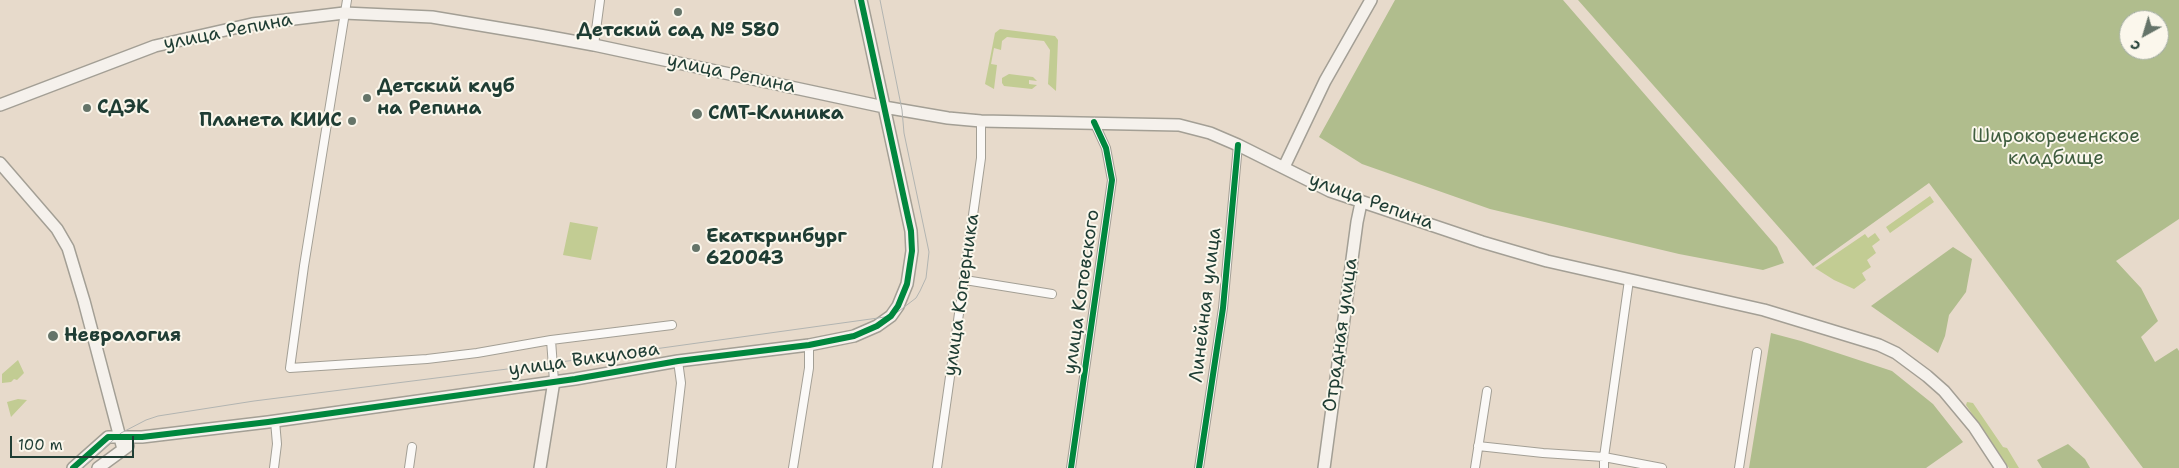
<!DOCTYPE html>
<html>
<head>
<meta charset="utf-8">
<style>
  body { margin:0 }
  #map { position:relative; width:2179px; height:468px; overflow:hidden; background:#e7dacb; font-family:"Shantell Sans",sans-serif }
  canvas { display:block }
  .north { position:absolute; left:2119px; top:10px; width:50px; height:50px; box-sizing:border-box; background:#fbf7ec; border:1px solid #a3ada2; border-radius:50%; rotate:219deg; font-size:14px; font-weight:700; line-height:20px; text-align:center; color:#1f3d34 }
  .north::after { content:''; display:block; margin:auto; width:18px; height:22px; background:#657469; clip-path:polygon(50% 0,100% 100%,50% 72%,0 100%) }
  .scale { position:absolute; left:10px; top:436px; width:124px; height:22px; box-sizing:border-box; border:2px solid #1f3d34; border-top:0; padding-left:6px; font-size:15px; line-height:18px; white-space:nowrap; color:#1f3d34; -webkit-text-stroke:4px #fbf7ec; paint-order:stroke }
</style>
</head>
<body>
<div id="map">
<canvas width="2179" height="468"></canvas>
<div class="north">С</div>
<div class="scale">100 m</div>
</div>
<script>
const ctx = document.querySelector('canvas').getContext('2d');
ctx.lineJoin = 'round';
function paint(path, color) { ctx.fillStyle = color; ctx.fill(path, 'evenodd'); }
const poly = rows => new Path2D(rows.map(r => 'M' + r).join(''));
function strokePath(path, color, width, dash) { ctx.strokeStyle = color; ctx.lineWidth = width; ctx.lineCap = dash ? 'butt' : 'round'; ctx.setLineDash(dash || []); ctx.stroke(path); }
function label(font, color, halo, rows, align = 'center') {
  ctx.font = font + ' "Shantell Sans",sans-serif'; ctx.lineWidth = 4; ctx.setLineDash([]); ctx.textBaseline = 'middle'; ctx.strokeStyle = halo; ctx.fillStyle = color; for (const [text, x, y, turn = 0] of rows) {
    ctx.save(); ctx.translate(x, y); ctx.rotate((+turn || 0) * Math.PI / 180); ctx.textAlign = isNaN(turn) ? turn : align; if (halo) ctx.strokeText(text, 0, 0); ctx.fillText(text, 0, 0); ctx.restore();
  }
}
paint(poly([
  [1000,29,1055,36,1058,40,1056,91,1048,84,1050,50,1044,41,1007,37,1002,41,1001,50,994,48,991,64,997,65,994,89,985,84,995,33],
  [1009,74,1033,77,1037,81,1029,80,1029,84,1037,85,1032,89,1004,86,1002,83,1002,78],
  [1930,196,1934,202,1890,233,1886,227],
  [570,222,598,227,591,260,563,255],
  [1875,233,1880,240,1872,246,1876,253,1867,260,1871,267,1862,273,1866,280,1854,289,1834,280,1815,268,1865,234,1868,238],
  [18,360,24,373,17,380,14,379,11,382,2,383,2,374],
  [18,399,27,400,11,417,7,402],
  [1967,402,1973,403,2003,447,2007,448,2019,468,2009,468,1966,405]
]), '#c2cc93');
paint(poly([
  [1395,0,1563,0,1777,247,1784,263,1763,270,1679,254,1490,209,1362,164,1319,137],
  [1578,0,2179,0,2179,219,2116,261,2141,288,2158,321,2141,337,2155,362,2177,348,2179,351,2179,468,2143,468,1929,183,1813,266],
  [2129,20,2159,20,2159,50,2129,50],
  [1953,247,1972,259,1966,292,1949,315,1945,336,1938,353,1871,306],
  [1771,333,1801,341,1892,371,1933,404,1963,442,1926,468,1749,468],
  [2068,444,2085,459,2090,468,2042,468,2037,460]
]), '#b0bd8d');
const street = poly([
  [347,0,304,266,290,368,427,359,477,353,551,340,672,325],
  [594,45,600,0],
  [965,280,1052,294],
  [551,340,554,381],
  [1478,446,1543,453,1604,457,1662,468],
  [274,468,277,444,275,421],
  [409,468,412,447],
  [671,468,681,383,678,361],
  [793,468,809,368,809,345],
  [937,468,975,201,981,158,981,121],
  [1071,468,1112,180,1106,148,1094,122],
  [1199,468,1223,308,1238,145],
  [1475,468,1487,391],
  [1604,468,1604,457,1629,280],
  [1739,468,1757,352]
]);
const secondary = poly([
  [0,105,155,46,252,24,344,13,432,17,534,34,594,45,884,107,948,118,981,121,1179,125,1210,133,1238,145,1330,191,1482,242,1547,261,1764,310,1879,345,1896,353,1927,376,1944,391,1974,427,2001,468],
  [0,163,57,229,68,248,84,301,123,449],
  [1284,167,1325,81,1371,0],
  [73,468,108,437,142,437,268,422,575,379,678,361,809,345,854,336,877,326,891,316,898,306,907,284,912,251,911,231,861,0],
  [98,468,128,446],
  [540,468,554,381],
  [1324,468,1357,222,1361,203]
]);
strokePath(street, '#a39f95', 10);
strokePath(secondary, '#a39f95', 14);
strokePath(street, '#fbf9f7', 8);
strokePath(secondary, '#f5f1ec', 11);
strokePath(poly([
  [82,468,121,433,146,420,158,416,254,401,539,365,878,318,891,316,899,311,916,298,920,291,926,278,929,252,904,133,902,110,880,0]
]), '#b2b4b1', 1);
strokePath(poly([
  [73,468,108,437,142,437,268,422,575,379,678,361,809,345,854,336,877,326,891,316,898,306,907,284,912,251,911,231,861,0],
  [1071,468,1112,180,1106,148,1094,122],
  [1199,468,1223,308,1238,145]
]), '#00873e', 6);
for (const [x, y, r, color] of [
  [678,12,5,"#657469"],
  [367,98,5,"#657469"],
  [87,108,5,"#657469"],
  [697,114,6,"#657469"],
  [352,121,5,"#657469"],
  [696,248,5,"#657469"],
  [53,336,6,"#657469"]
]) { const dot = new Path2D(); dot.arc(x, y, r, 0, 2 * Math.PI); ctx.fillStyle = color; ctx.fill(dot); strokePath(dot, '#fbf7ec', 2); }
label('bold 19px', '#1f3d34', '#fbf7ec', [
  ["Детский сад № 580",678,31,"center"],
  ["Детский клуб",377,87],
  ["на Репина",377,109],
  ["СДЭК",97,108],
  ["СМТ-Клиника",708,114],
  ["Планета КИИС",342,121,"right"],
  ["Екаткринбург",706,237],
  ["620043",706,259],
  ["Неврология",64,336]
], 'left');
label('19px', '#1f3d34', '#fbf7ec', [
  ["улица Репина",228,32,-11],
  ["улица Репина",731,74,12],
  ["улица Репина",1371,202,20],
  ["улица Котовского",1082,292,-82],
  ["улица Коперника",962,295,-82],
  ["Линейная улица",1206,305,-83],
  ["Отрадная улица",1341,335,-82],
  ["улица Викулова",584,360,-8]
]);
label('19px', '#405e40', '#fbf7ec', [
  ["Широкореченское",2056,137],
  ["кладбище",2056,159]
]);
</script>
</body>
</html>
